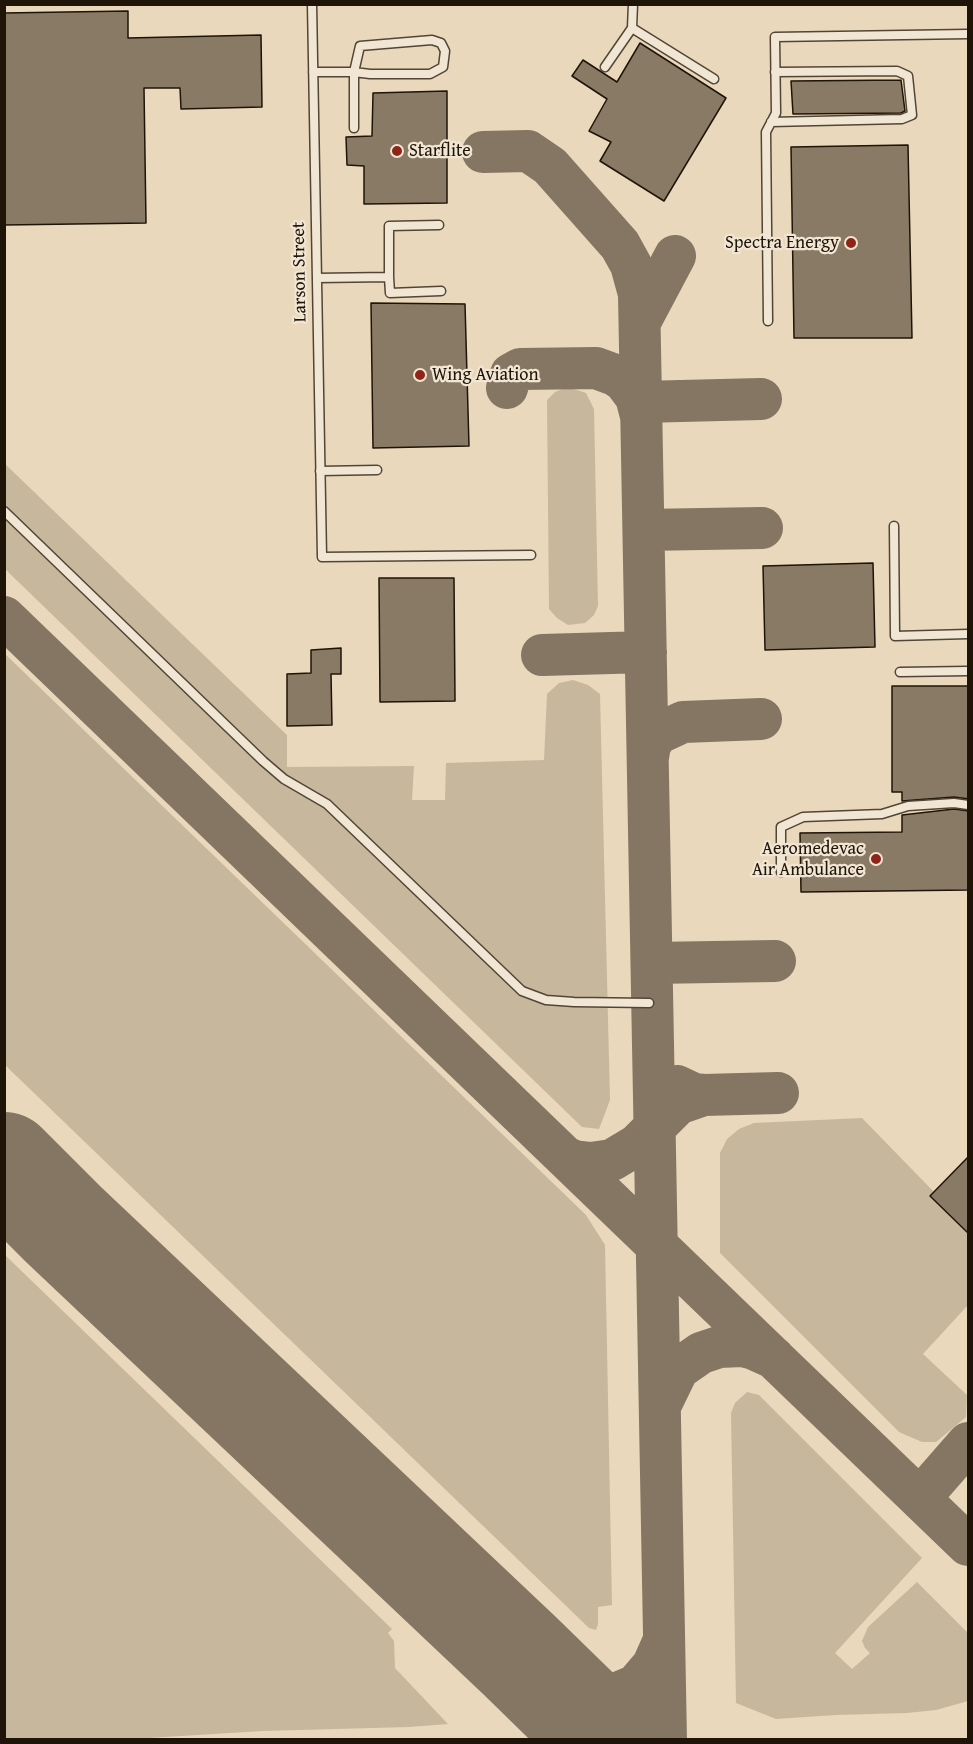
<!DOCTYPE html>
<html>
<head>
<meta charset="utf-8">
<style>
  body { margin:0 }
  #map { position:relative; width:973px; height:1744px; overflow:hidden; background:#e9d8bb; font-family:"Gentium Book Plus",serif }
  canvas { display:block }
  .frame { position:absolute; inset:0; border:6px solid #1f1408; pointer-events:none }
</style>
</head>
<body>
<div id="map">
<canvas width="973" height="1744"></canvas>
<div class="frame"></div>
</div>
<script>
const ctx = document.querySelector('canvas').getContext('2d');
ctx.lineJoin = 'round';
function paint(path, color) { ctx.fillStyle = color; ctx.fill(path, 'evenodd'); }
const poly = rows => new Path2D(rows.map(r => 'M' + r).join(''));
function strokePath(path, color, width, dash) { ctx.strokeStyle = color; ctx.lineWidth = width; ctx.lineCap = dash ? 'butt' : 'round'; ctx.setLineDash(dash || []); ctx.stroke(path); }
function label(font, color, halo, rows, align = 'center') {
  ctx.font = font + ' "Gentium Book Plus",serif'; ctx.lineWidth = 4.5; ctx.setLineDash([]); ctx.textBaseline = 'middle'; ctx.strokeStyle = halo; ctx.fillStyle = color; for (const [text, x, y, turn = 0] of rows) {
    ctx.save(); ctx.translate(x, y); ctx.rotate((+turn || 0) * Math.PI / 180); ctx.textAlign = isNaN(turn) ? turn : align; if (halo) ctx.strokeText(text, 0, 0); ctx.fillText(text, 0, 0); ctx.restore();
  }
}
paint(poly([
  [568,387,586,393,594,409,598,606,594,615,585,623,568,625,557,618,549,609,547,400,555,392],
  [4,463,287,735,287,767,414,766,412,800,445,800,446,763,544,760,547,694,559,683,573,680,588,685,600,694,610,1100,599,1129,582,1127,5,569],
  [4,653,586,1215,605,1245,612,1605,598,1607,598,1624,596,1630,589,1628,5,1065],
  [862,1118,934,1192,930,1196,968,1234,968,1305,923,1354,967,1395,966,1417,936,1442,922,1442,899,1432,720,1253,720,1153,727,1139,739,1129,754,1123],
  [5,1255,392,1629,388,1633,394,1641,395,1668,448,1724,409,1727,263,1731,116,1740,8,1740,5,1737],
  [747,1392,759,1395,922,1558,835,1653,852,1669,870,1653,865,1648,862,1641,868,1627,917,1582,968,1633,968,1701,936,1710,907,1713,836,1715,776,1719,736,1703,731,1413,735,1403]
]), '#c7b79d');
strokePath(poly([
  [483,152,528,151,550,166,620,245,631,265,639,294,666,1740],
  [640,322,675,256],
  [507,388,511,374,520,369,596,368,615,375,624,381,636,397,641,416],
  [641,402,761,399],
  [644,530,762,528],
  [4,617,968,1545],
  [542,655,646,652],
  [648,757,650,745,657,734,683,722,761,719],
  [652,963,775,961],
  [677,1086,694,1094,704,1095,778,1093],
  [565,1157,574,1161,591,1163,612,1160,637,1145,678,1104,704,1095],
  [4,1180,63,1224],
  [660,1406,678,1369,701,1353,719,1347,742,1346,754,1349,774,1358],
  [920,1498,968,1443],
  [520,1656,560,1691,578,1697,608,1697,632,1687],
  [570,1740,604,1714,636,1685,653,1665,664,1640]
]), '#847662', 42);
strokePath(poly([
  [4,1165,63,1224,520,1656,606,1740]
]), '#847662', 106);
const building = poly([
  [128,11,128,38,261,35,262,107,181,109,180,88,144,88,146,223,4,225,4,13,128,11],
  [640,43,726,98,664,201,600,161,611,142,589,131,607,99,572,76,583,60,617,82,640,43],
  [901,80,905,111,901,113,793,114,791,81,901,80],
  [447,91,447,203,364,204,364,166,347,165,346,137,372,136,373,93,447,91],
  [908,145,912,338,794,338,791,147,908,145],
  [371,303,465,304,469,446,373,448,371,303],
  [873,563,875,647,765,650,763,566,873,563],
  [379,578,454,578,455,701,380,702,379,578],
  [341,648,341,674,331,674,332,725,287,726,287,674,311,673,311,650,341,648],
  [892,686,969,686,969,799,954,797,902,801,902,792,892,792,892,686],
  [954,809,969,811,969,890,801,892,800,833,902,832,902,815,954,809],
  [969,1156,969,1234,930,1196,969,1156]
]);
paint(building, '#887a65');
strokePath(building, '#1f1408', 1.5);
const lane = poly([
  [312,4,322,557,531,555],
  [632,28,714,79],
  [605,67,632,28,633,4],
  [313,72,354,72,370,74,430,74,443,67,445,51,441,43,432,40,360,46,354,72,354,128],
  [771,122,902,119,912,115,908,76,897,71,775,72],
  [389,277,389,226,439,225],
  [317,278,389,277,390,293,441,291],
  [768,321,766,132,776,113,775,37,968,34],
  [320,471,377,470],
  [4,511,263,761,284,779,327,804,522,991,546,1000,574,1002,649,1003],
  [894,526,895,636,968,634],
  [900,672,968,671],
  [781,872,781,827,803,817,882,814,908,806,954,803,968,805]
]);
strokePath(lane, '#524535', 11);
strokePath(lane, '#f1e6d3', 8);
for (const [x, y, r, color] of [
  [397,151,6,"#8f2418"],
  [851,243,6,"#8f2418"],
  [420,375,6,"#8f2418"],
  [876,859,6,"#8f2418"]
]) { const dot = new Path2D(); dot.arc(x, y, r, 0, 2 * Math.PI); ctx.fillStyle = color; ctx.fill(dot); strokePath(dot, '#f1e6d3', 2); }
label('18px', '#1f1408', '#f1e6d3', [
  ["Starflite",409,151],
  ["Spectra Energy",839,243,"right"],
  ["Wing Aviation",432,375],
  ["Aeromedevac",864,849,"right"],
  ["Air Ambulance",864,870,"right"]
], 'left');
label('18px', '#1f1408', '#f1e6d3', [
  ["Larson Street",300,272,-91]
]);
</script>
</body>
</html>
